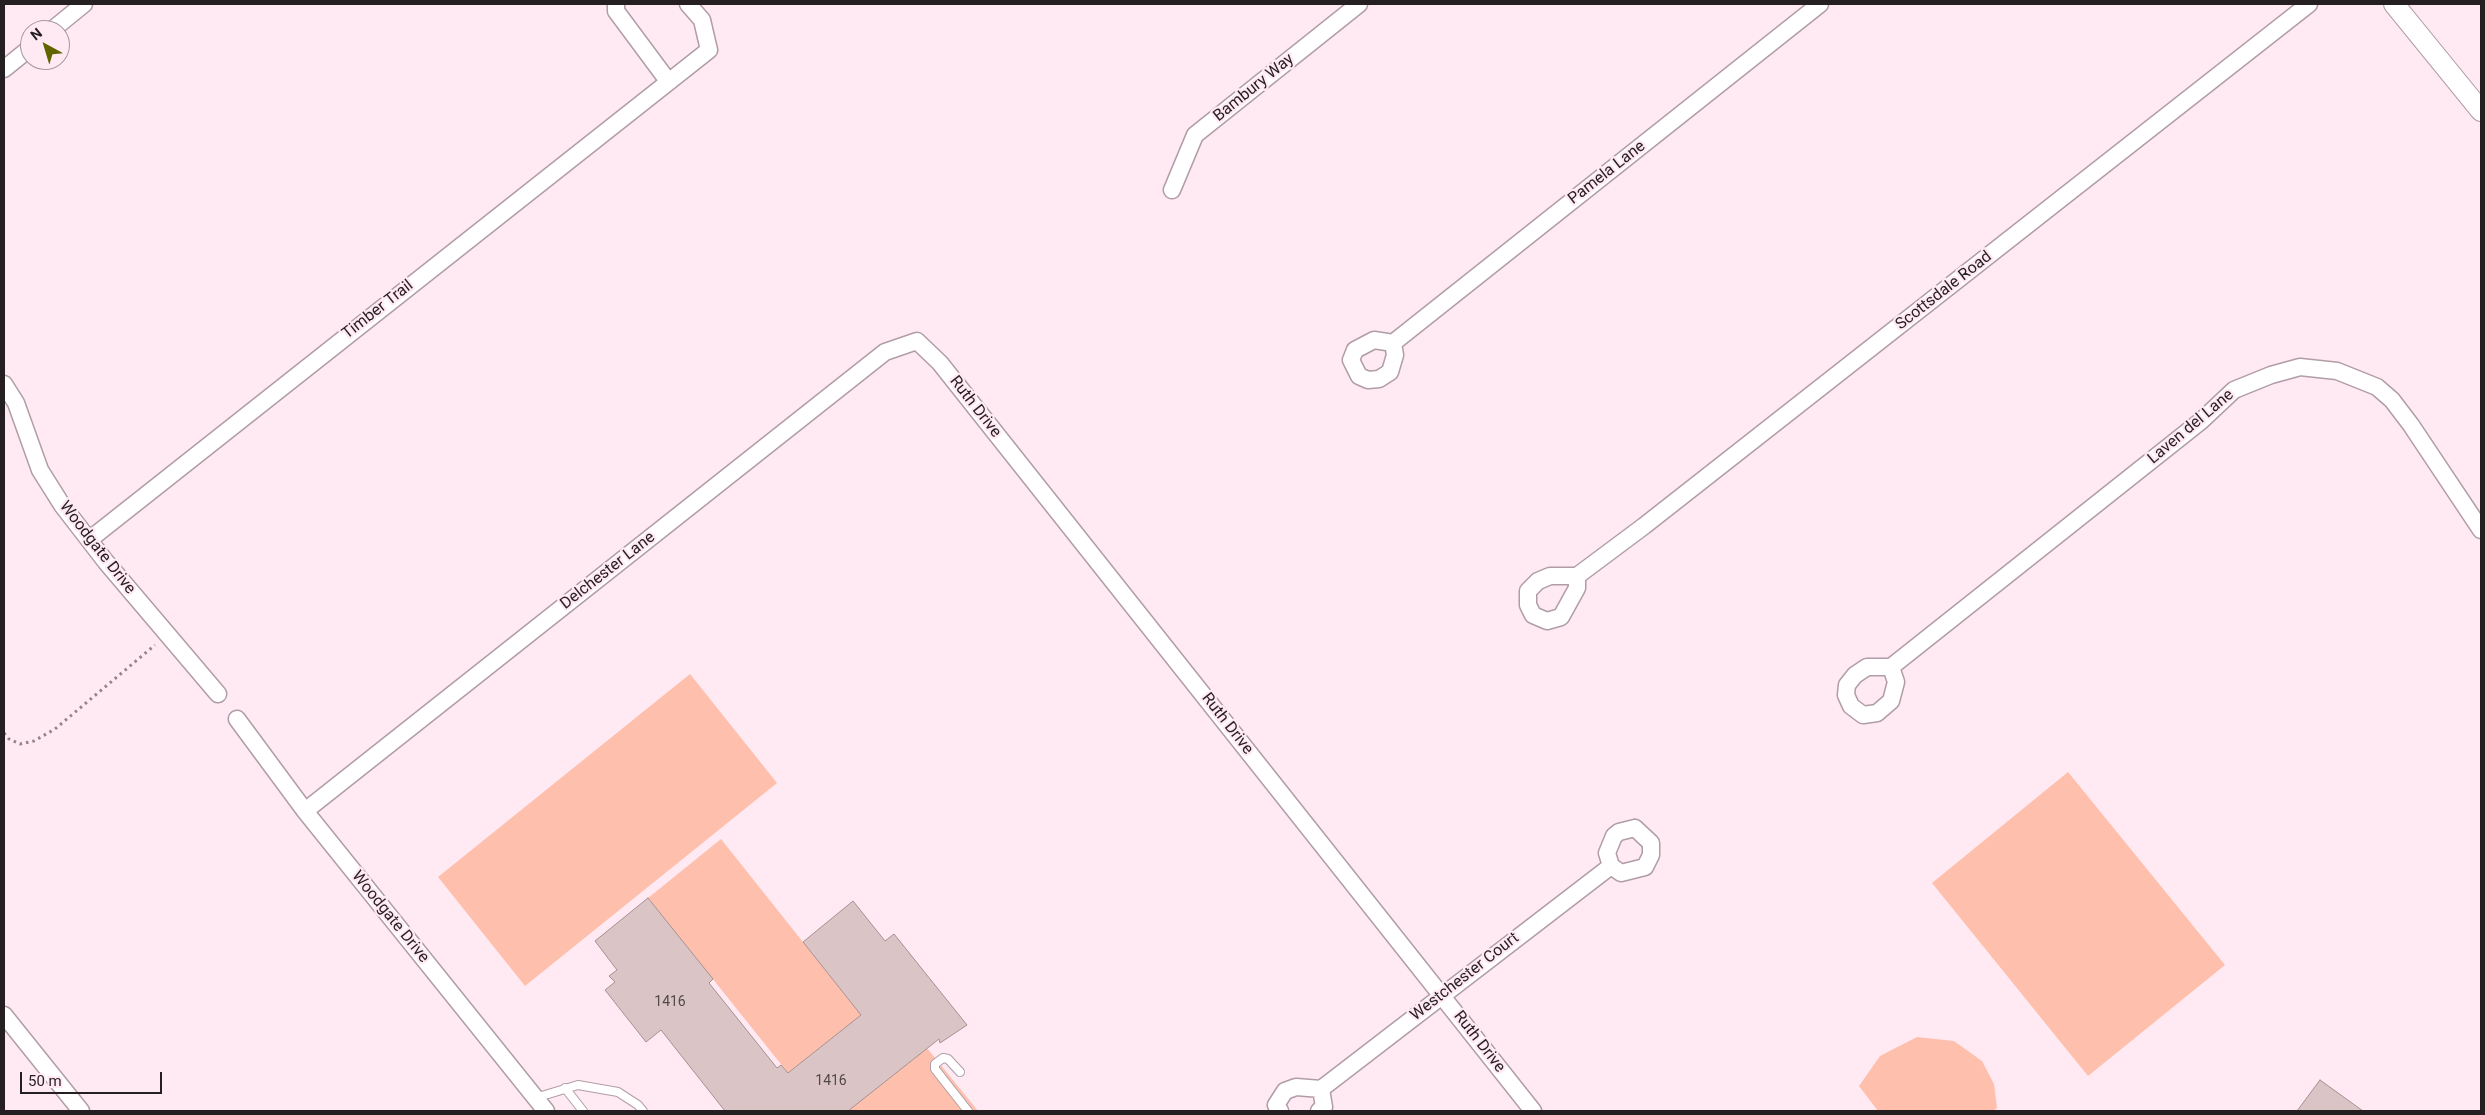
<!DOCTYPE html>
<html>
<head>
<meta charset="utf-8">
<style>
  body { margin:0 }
  #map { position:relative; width:2485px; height:1115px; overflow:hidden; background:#ffe9f3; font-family:Roboto,sans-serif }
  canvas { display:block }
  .frame { position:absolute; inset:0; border:5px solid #261f22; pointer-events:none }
  .north { position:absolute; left:20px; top:20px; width:50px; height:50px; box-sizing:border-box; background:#ffe9f3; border:1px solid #a8989f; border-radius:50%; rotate:321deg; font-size:14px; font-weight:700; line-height:20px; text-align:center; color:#261f22 }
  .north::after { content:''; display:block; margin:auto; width:18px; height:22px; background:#606500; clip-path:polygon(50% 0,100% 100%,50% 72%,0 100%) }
  .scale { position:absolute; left:20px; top:1072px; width:142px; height:22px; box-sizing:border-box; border:2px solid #261f22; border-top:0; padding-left:6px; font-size:15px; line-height:18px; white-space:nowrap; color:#261f22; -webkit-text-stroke:4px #ffe9f3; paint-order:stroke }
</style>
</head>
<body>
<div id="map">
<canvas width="2485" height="1115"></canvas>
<div class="frame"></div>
<div class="north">N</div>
<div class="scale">50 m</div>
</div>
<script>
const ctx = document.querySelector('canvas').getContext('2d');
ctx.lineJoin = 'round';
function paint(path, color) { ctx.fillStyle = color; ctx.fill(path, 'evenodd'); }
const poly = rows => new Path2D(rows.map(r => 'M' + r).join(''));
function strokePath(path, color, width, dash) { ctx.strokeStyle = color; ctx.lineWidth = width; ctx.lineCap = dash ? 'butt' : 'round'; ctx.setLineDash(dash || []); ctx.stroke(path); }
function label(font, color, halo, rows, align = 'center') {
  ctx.font = font + ' Roboto,sans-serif'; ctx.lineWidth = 4.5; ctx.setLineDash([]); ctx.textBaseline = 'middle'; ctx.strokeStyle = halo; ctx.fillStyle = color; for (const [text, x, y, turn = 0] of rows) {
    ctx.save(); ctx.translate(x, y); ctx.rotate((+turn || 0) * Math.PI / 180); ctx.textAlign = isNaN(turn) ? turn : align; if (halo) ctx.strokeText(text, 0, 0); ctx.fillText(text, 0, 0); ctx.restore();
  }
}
paint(poly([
  [690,674,777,783,525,986,438,877],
  [2068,772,2225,965,2088,1076,1932,883],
  [721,839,861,1015,788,1073,648,898],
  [1917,1037,1954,1041,1982,1061,1994,1084,1997,1108,1993,1111,1878,1111,1859,1086,1880,1056],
  [927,1048,978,1111,848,1111]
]), '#fec0ad');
const building = poly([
  [648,898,713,979,709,983,777,1068,781,1065,788,1073,861,1015,803,942,853,901,885,941,894,934,967,1025,940,1043,939,1039,848,1111,725,1111,661,1030,646,1042,605,990,615,982,609,976,617,970,595,941,648,898],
  [2320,1080,2363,1111,2297,1111,2320,1080]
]);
paint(building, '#dbc4c5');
strokePath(building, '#a58f91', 1);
const service = poly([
  [960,1072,948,1059,943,1058,935,1064,935,1069,968,1111],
  [565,1088,583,1111],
  [535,1098,578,1085,618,1092,638,1105,643,1111]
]);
const minor = poly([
  [616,4,616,11,668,81],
  [52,30,84,4],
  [4,69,30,48],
  [1172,190,1195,135,1359,4],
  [1374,340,1393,343,1395,355,1390,372,1379,379,1368,380,1359,376,1351,360,1355,350,1374,340],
  [1393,343,1820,4],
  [4,384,16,403,40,470,62,505,106,562,218,694],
  [89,540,709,50,702,20,688,4],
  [1577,576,1577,588,1561,617,1547,621,1533,615,1528,605,1528,591,1538,581,1550,576,1577,576,1644,526,2309,4],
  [1891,667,1896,682,1891,701,1877,713,1863,715,1851,706,1846,695,1847,685,1855,675,1867,667,1891,667,2201,421,2234,390,2271,375,2300,367,2337,371,2377,387,2392,400,2411,425,2481,530],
  [237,719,305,811,546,1111],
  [305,811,885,352,917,341,940,363,1533,1111],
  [1635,828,1651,843,1651,855,1645,867,1621,873,1611,866,1607,853,1614,836,1619,832,1635,828],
  [4,1015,81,1111],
  [1280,1111,1276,1105,1285,1091,1296,1087,1321,1089,1611,866],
  [1319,1111,1324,1107,1321,1089]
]);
const tertiary = poly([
  [2394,4,2481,111]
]);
strokePath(service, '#b19da7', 10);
strokePath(minor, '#b19da7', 19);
strokePath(tertiary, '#b19da7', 22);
strokePath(poly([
  [4,733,9,739,20,744,34,741,55,729,155,645]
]), '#92848a', 3, [2.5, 4]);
strokePath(service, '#fff', 8);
strokePath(minor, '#fff', 16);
strokePath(tertiary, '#fff', 20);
label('14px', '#53484b', null, [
  ["1416",670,1002],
  ["1416",831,1081]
]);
label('16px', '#261f22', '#ffe9f3', [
  ["Bambury Way",1254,88,-39],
  ["Pamela Lane",1607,173,-38],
  ["Scottsdale Road",1944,291,-38],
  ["Timber Trail",378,310,-38],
  ["Ruth Drive",975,407,52],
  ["Laven del Lane",2191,427,-40],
  ["Woodgate Drive",97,548,52],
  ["Delchester Lane",608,571,-38],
  ["Ruth Drive",1227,724,52],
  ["Woodgate Drive",390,917,51],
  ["Westchester Court",1465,977,-38],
  ["Ruth Drive",1479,1042,52]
]);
</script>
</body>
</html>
